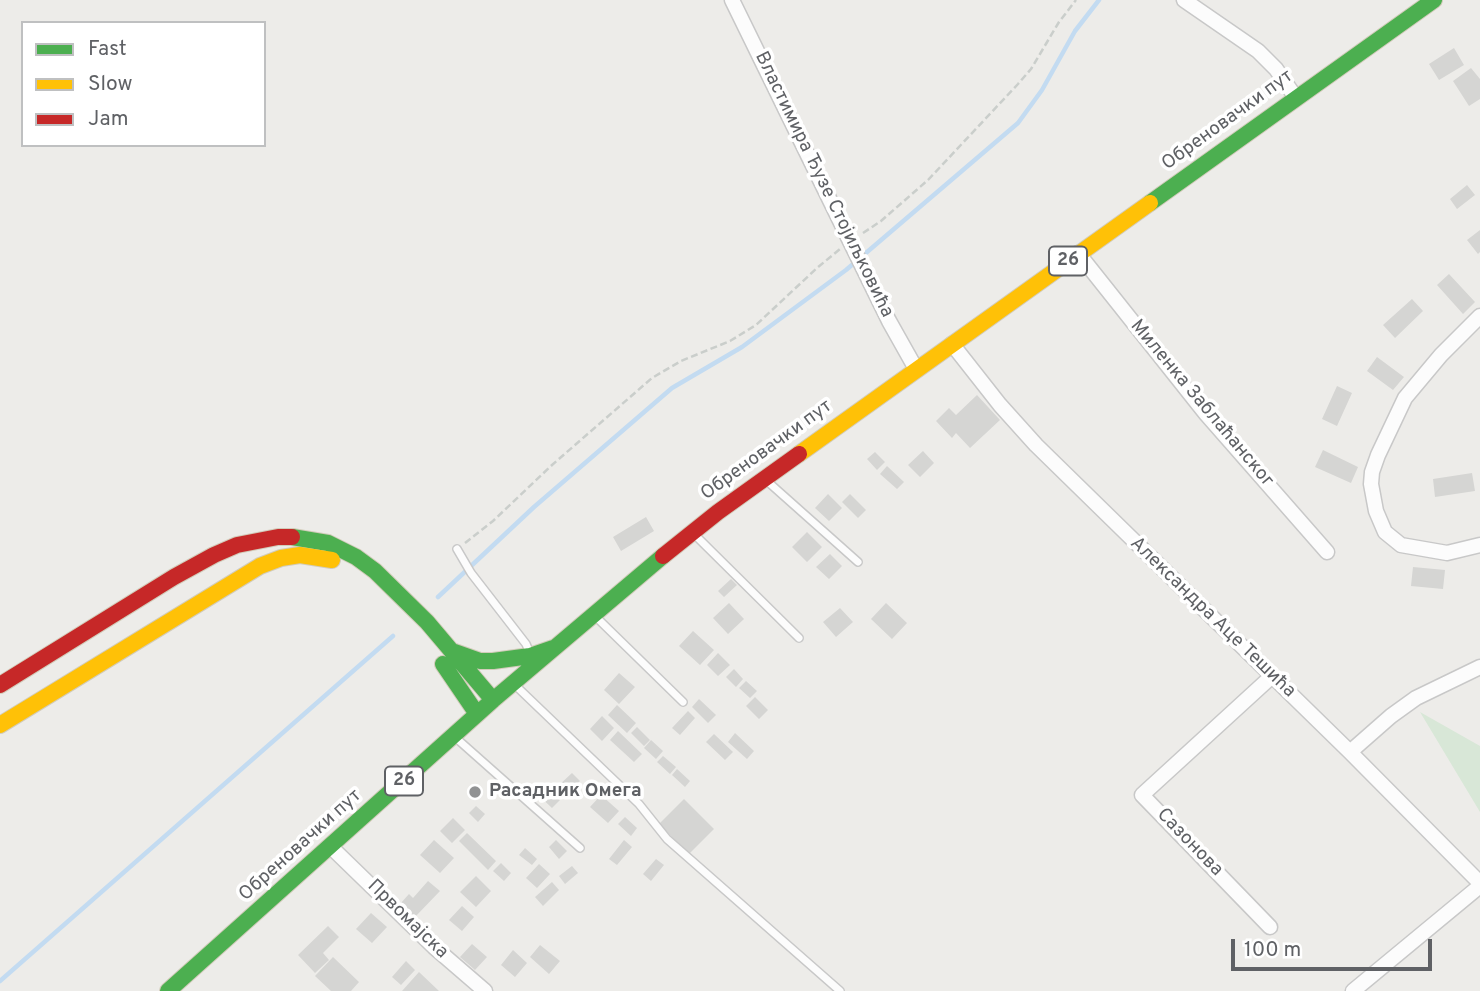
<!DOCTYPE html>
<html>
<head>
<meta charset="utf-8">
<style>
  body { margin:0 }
  #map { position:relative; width:1480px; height:991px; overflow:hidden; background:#edece9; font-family:Overpass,sans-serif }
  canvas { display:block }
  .legend { position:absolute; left:21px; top:21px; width:245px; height:126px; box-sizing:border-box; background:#fff; border:2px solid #bfc0c1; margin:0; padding:9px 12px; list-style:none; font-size:21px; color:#5f6165 }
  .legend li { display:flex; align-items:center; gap:14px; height:35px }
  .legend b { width:35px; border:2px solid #bfc0c1 }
  .scale { position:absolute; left:1231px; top:939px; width:201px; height:32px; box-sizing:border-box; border:4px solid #5f6165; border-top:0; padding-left:9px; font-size:21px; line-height:24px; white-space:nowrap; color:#5f6165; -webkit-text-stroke:5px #fff; paint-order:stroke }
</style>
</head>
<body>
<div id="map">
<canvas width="1480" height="991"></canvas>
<ul class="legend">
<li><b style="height:9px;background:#4caf50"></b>Fast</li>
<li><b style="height:9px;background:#ffc107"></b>Slow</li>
<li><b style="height:9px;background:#c62828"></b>Jam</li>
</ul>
<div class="scale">100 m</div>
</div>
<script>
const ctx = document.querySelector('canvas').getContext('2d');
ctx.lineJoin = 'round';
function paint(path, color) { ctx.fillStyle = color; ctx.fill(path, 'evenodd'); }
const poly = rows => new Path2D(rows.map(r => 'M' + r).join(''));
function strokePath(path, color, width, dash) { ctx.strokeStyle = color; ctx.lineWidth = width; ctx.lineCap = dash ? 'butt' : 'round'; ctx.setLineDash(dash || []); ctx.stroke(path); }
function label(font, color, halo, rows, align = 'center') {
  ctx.font = font + ' Overpass,sans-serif'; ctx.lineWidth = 7; ctx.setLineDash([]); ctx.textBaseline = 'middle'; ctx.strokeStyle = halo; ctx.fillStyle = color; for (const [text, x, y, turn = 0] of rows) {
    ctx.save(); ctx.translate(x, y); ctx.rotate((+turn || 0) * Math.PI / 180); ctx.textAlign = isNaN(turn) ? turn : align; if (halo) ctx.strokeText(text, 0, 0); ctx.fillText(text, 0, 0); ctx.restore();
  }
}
paint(poly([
  [1420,712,1480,746,1480,812]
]), '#d8e7d7');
strokePath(poly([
  [438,597,534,507,672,388,742,347,846,270,1018,123,1042,90,1075,31,1099,0],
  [0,981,393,636]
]), '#c3dbf1', 4.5);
paint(poly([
  [1454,48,1464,65,1439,80,1429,64],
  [1471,68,1480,79,1480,99,1469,106,1453,81],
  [1467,185,1475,195,1457,209,1450,199],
  [1480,230,1480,252,1478,254,1467,240],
  [1449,274,1475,302,1463,314,1437,285],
  [1412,299,1423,311,1395,338,1383,325],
  [1377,357,1404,377,1393,390,1367,371],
  [1337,386,1352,393,1337,426,1322,419],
  [977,395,1000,420,970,448,956,433,952,438,936,421,949,408,956,415],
  [1323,450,1358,467,1351,483,1315,467],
  [923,451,934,463,920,477,908,465],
  [875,452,885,462,877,470,867,459],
  [887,466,904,482,897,489,880,474],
  [1472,473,1475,491,1435,497,1433,479],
  [828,494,842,508,829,521,815,508],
  [850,494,866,510,858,518,842,502],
  [646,517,654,531,621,551,613,537],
  [807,532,822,547,807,562,792,547],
  [830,554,842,566,829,579,816,567],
  [1413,567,1445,570,1443,589,1411,586],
  [731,579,737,585,724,597,718,591],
  [729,603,744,619,728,634,713,618],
  [886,603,907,623,892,639,871,619],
  [840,608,853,622,836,637,823,622],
  [693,631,714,650,700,665,679,646],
  [718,653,730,665,718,676,707,665],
  [734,669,743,679,736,687,726,677],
  [619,673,635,687,619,704,604,690],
  [746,681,757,691,750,698,739,688],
  [755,697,768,710,759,719,746,706],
  [699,699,716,715,708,723,692,707],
  [617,705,636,723,627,733,608,715],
  [688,711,695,718,680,735,672,728],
  [602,716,614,728,602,741,590,729],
  [637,727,650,740,644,746,631,733],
  [618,731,642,754,634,762,610,740],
  [735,733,754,751,747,759,728,742],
  [714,734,733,752,725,760,706,742],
  [651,740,663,751,656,759,644,748],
  [663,756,676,767,670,774,657,762],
  [677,769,690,781,685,787,672,775],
  [572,773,580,781,566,795,557,787],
  [542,783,560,800,552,808,534,791],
  [601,795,619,811,608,823,590,807],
  [684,799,714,829,689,854,659,824],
  [476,806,485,814,478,822,469,813],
  [625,817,637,828,631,836,618,824],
  [453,818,465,830,452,843,440,831],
  [467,833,496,861,488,870,459,841],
  [434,840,454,858,440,873,420,855],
  [556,840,567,851,559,859,549,847],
  [624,840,632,847,617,865,609,859],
  [525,848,537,859,532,865,519,855],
  [656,859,664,865,651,881,643,874],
  [501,863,511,873,504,881,493,871],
  [539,864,550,874,537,888,526,878],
  [572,866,578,873,565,884,559,876],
  [476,876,491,891,476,907,460,892],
  [428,881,440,891,415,917,400,904,409,894,413,898],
  [552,882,559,890,543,906,535,897],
  [462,906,474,917,462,931,449,920],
  [371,913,387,927,372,943,356,929],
  [328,926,339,937,323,953,329,960,315,973,298,955],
  [472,944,487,957,475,970,460,957],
  [540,945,560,961,549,974,530,957],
  [513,950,527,963,515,977,501,965],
  [333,957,359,982,351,991,331,991,315,976],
  [406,961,415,970,401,985,392,977],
  [419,972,439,991,402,991]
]), '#d5d5d3');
const lane = poly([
  [767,481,858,562],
  [695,535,799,638],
  [457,549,471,573,526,644,529,651],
  [596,617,683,702],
  [516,686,639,804,667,839,840,991],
  [456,738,580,848]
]);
const street = poly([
  [732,0,889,321,916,369],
  [1184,0,1258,51,1276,69,1296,98],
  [1078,253,1206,414,1327,552],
  [1480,316,1441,355,1405,398,1378,455,1372,472,1371,484,1376,511,1385,532,1401,545,1447,553,1480,545],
  [952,344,1000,405,1036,445,1350,752,1480,883],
  [1350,752,1391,716,1416,698,1480,667],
  [331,847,434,947,485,991],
  [1270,927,1142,795,1271,677],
  [1353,991,1480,886]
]);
const fast = poly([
  [1150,203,1434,0],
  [292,537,328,543,356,557,375,571,427,622,493,700],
  [452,651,480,661,493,661,530,656,553,648],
  [443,664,477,714],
  [168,991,493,700,663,556]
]);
const slow = poly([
  [799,454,1150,203],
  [0,725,260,566,281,558,300,555,332,560]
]);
const jam = poly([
  [663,556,718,512,799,454],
  [0,685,174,577,214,555,237,545,278,537,292,537]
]);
strokePath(lane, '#c8c8c8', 10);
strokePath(street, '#c8c8c8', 17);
strokePath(fast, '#d2ccba', 18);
strokePath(slow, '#d2ccba', 18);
strokePath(jam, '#d2ccba', 18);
strokePath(poly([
  [863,233,881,221,928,180,1018,84,1031,69,1059,22,1076,0],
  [465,543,493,521,552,465,652,378,681,361,730,341,756,325,817,268,840,249]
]), '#cacecb', 2.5, [7, 3.5]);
strokePath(lane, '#fcfcfc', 7);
strokePath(street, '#fcfcfc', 14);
strokePath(fast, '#4caf50', 16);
strokePath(slow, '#ffc107', 16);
strokePath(jam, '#c62828', 16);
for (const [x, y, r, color] of [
  [475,792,7,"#919293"]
]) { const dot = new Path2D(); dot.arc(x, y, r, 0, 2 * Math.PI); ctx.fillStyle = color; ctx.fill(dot); strokePath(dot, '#fff', 2.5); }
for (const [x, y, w] of [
  [1068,261,38],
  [404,781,38]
]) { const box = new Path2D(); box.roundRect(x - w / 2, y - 14.5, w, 29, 5); ctx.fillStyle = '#fff'; ctx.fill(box); strokePath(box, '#5f6165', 2); }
label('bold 18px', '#5f6165', null, [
  ["26",1068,261],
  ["26",404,781]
]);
label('19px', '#5f6165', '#fff', [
  ["Обреновачки пут",1228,121,-36],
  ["Властимира Ђузе Стојиљковића",823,185,64],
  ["Миленка Заблаћанског",1201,404,50],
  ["Обреновачки пут",767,451,-36],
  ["Александра Аце Тешића",1212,618,44],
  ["Сазонова",1189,843,46],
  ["Обреновачки пут",301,846,-42],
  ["Првомајска",407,920,44]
]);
label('bold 19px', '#5f6165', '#fff', [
  ["Расадник Омега",489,792]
], 'left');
</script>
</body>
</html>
